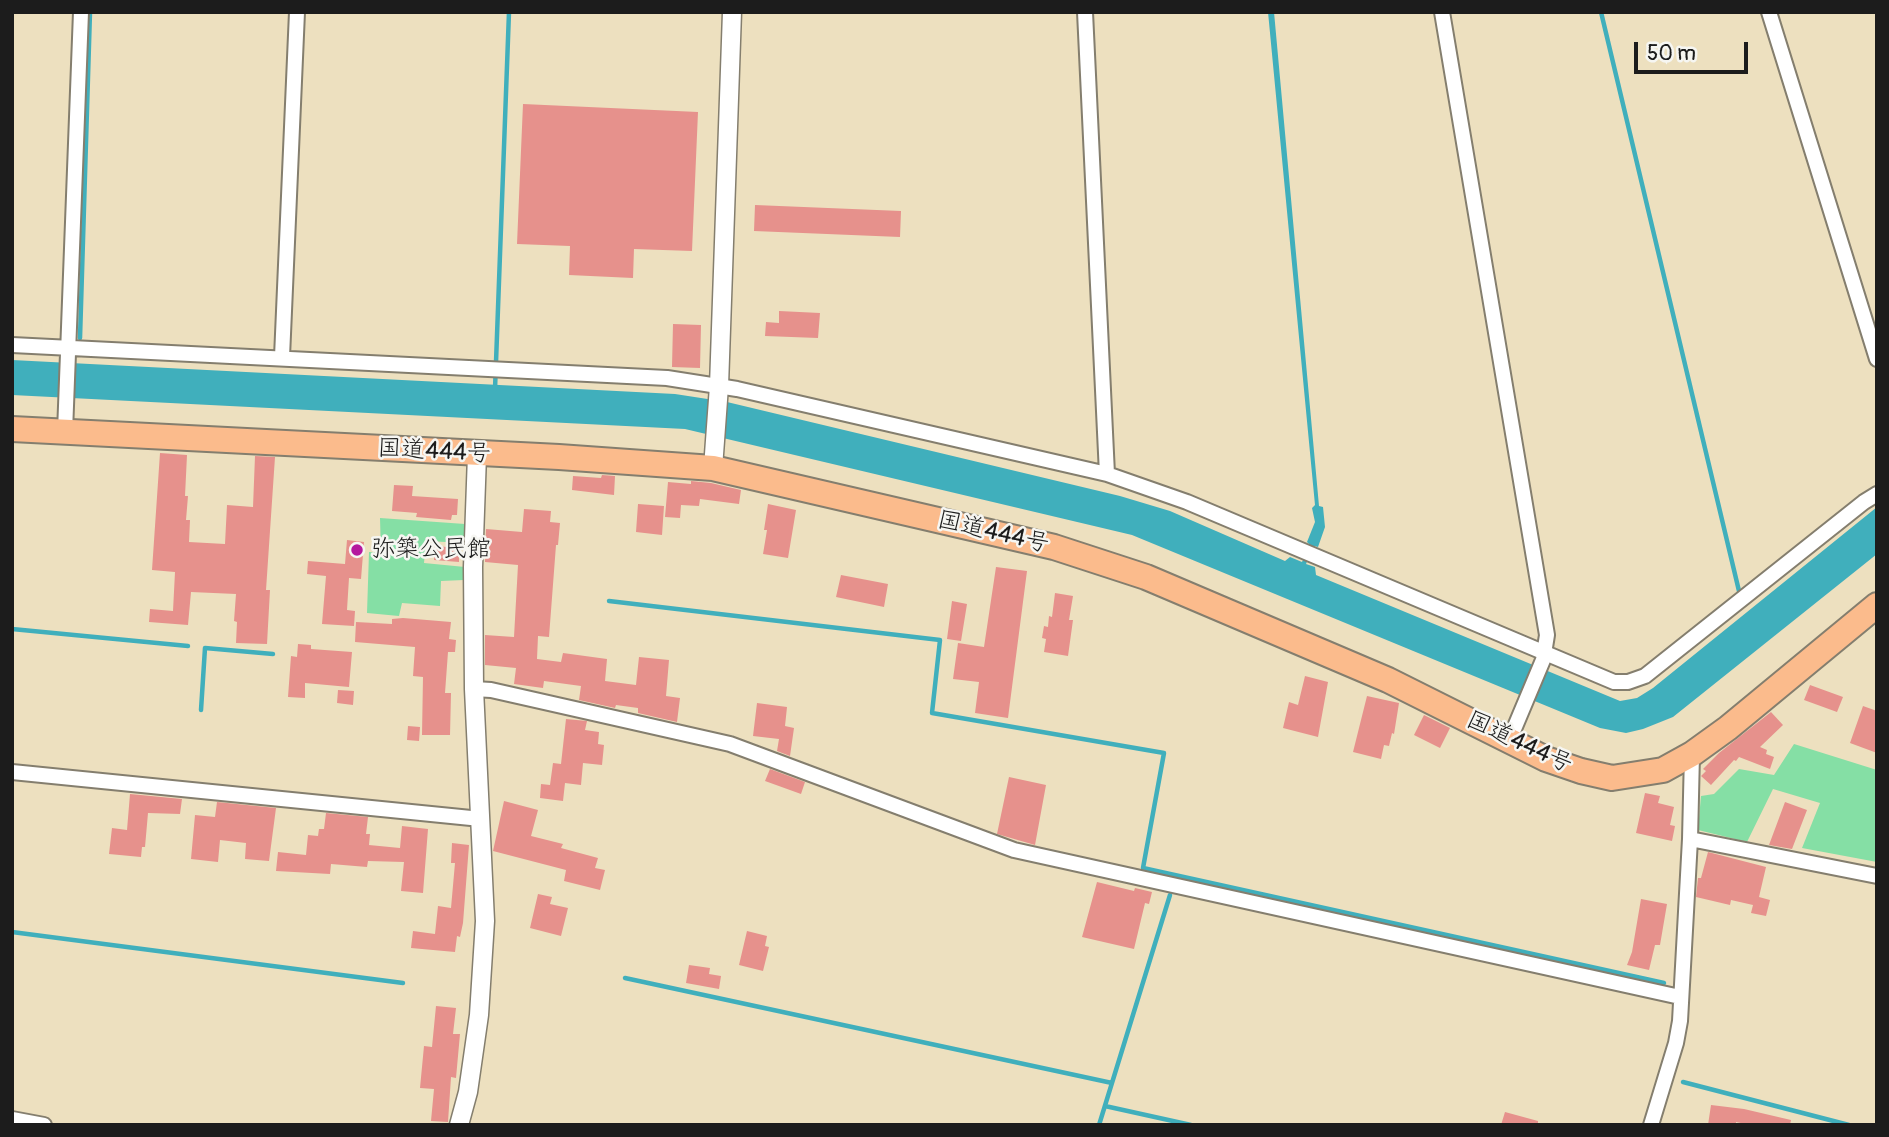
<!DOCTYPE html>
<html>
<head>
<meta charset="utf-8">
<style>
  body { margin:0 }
  #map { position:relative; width:1889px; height:1137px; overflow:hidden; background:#ede0bf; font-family:Pangolin,sans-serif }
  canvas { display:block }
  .frame { position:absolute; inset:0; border:14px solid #1c1c1c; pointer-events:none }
  .scale { position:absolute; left:1634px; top:42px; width:114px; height:32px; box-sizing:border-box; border:4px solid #1c1c1c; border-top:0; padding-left:9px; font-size:21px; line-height:24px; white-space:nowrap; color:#1c1c1c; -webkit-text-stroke:5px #f6f6f2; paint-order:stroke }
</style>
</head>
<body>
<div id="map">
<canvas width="1889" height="1137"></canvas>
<div class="frame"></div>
<div class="scale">50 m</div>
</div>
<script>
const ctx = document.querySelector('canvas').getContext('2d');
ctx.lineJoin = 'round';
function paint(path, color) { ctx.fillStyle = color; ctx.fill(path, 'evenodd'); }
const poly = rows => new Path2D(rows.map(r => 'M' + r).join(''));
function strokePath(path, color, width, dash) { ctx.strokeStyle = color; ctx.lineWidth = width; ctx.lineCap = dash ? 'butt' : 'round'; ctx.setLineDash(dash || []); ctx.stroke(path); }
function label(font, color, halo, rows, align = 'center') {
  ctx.font = font + ' Pangolin,"Klee One",sans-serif'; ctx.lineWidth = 5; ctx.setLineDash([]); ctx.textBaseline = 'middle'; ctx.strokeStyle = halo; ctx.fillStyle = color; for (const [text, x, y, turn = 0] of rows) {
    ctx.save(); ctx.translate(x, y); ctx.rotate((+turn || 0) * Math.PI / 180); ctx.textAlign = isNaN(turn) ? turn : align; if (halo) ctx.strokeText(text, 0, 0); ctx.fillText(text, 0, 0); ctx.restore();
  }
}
paint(poly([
  [380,518,465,524,465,543,426,541,424,563,465,567,464,580,441,581,440,606,402,603,399,616,367,613,369,552,381,553],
  [1794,744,1877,770,1877,862,1802,848,1820,803,1773,789,1747,842,1698,830,1701,796,1714,794,1739,769,1774,775]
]), '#85dfa5');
paint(poly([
  [1268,12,1274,12,1319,506,1323,507,1325,527,1318,547,1314,546,1306,564,1315,567,1316,575,1620,701,1637,698,1653,688,1877,507,1877,554,1673,717,1643,729,1626,733,1600,728,1132,535,685,429,12,395,12,360,675,394,727,402,1120,496,1170,511,1285,561,1290,557,1302,562,1310,545,1307,542,1315,522,1312,508,1315,505]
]), '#40afbc');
strokePath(poly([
  [1601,12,1739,591],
  [80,338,90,12],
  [495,389,509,12],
  [609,601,940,640,932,713,1164,753,1143,868,1664,983],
  [12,629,188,646],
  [201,710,205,648,273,654],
  [12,932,403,983],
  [625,978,1112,1083],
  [1683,1082,1849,1125],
  [1105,1106,1191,1125],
  [1099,1125,1170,895]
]), '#40afbc', 4.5);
paint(poly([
  [523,104,698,112,692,251,634,249,633,278,569,275,570,246,517,244],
  [755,205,901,211,900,237,754,231],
  [779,311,820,313,818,338,765,336,766,322,779,323],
  [673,324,701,325,700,368,672,367],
  [160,453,187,455,185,496,188,496,186,520,190,520,189,542,225,544,227,505,253,507,255,456,275,457,266,590,270,590,267,644,236,643,237,622,234,621,236,594,191,592,188,625,149,622,150,609,173,611,175,572,152,570],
  [602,475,615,476,614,495,572,490,573,476,601,478],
  [691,481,711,483,741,490,739,504,700,499,699,506,681,505,680,518,665,517,668,482,691,484],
  [394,485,413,486,412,496,458,499,457,515,452,515,451,520,416,517,417,513,392,511],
  [638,504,664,506,662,535,636,532],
  [768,504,796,510,788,558,763,554,767,530,764,530],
  [524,509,551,511,550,522,560,523,558,545,556,545,549,637,538,636,537,659,561,662,563,653,607,659,605,681,636,685,639,657,669,660,666,696,680,698,677,722,638,713,638,708,616,705,615,708,579,700,581,686,544,681,543,688,514,684,516,668,485,665,485,635,514,637,518,565,485,562,486,529,522,532],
  [347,540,364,542,361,579,349,578,347,610,355,611,354,626,322,624,326,576,307,574,308,561,345,564],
  [435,546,459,548,459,562,434,560],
  [996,567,1027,571,1008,718,975,713,979,682,953,679,958,643,984,647],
  [841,575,888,584,884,607,836,597],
  [1055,593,1073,596,1069,620,1073,620,1068,656,1044,652,1046,639,1042,638,1044,626,1048,627,1049,616,1052,617],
  [952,601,967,604,961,641,947,639],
  [403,618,451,622,449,639,456,640,455,652,448,652,445,693,451,693,450,735,422,735,423,677,413,676,415,647,355,642,356,622,392,624,392,619],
  [298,644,311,645,311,649,352,652,349,687,305,683,305,698,288,697,291,656,297,657],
  [1305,676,1328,682,1318,737,1283,728,1289,702,1298,705],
  [1810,685,1843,697,1837,712,1804,700],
  [338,690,354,691,353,705,337,703],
  [1367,696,1399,703,1394,734,1392,733,1389,746,1384,745,1381,759,1353,752],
  [757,703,787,707,785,726,794,728,790,756,777,751,779,739,753,736],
  [1863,706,1877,711,1877,753,1850,743],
  [1771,712,1783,725,1760,747,1767,750,1766,754,1774,757,1770,769,1739,757,1736,761,1734,760,1711,785,1701,776,1706,771,1703,769,1719,753],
  [1424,715,1450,728,1440,748,1414,735],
  [566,719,587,721,585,730,599,732,598,744,604,745,602,765,583,763,581,785,565,783,563,801,540,798,541,784,550,785,553,763,561,764],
  [408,726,420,727,419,741,407,740],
  [770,769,805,782,801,794,765,781],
  [1009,777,1046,785,1035,845,997,834],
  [1645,793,1660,796,1658,803,1674,807,1670,825,1675,826,1672,841,1636,833],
  [130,794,182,799,180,814,148,813,145,847,142,847,141,857,109,854,112,828,127,830],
  [504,801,538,810,531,836,563,844,561,848,598,858,595,868,605,870,600,890,564,881,566,870,493,851],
  [217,802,276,808,269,861,245,859,246,843,220,840,218,862,191,859,195,815,215,817],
  [1785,802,1807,810,1792,849,1769,845],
  [326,813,368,817,366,834,370,834,369,845,400,848,402,826,428,829,423,893,401,891,404,862,368,861,367,867,331,864,330,874,276,871,278,852,306,855,308,835,318,836,319,829,324,829],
  [452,843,469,845,463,923,460,937,457,936,455,952,411,948,413,931,435,934,438,906,451,908,455,863,451,863],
  [1708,852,1766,867,1759,897,1770,900,1766,916,1751,913,1753,905,1731,900,1730,905,1696,897,1698,878,1701,878],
  [1097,882,1134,891,1135,888,1152,892,1149,904,1145,903,1134,949,1082,937],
  [538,894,552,897,550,904,568,908,561,936,530,928],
  [1641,899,1667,904,1660,945,1655,945,1649,970,1627,965,1632,952],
  [747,931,767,936,765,946,769,947,763,971,739,965],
  [689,965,710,968,709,974,721,976,719,989,686,983],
  [436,1006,456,1008,453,1034,460,1034,456,1078,451,1077,448,1122,431,1121,434,1089,420,1088,424,1046,432,1047],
  [1711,1105,1744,1109,1791,1120,1790,1125,1750,1125,1736,1122,1736,1125,1708,1125],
  [1505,1112,1538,1121,1538,1125,1501,1125]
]), '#e6918c');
const minor = poly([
  [1085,12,1107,474,1187,502,1614,682,1628,682,1645,676,1864,502,1877,494],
  [1442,12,1547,635,1543,660,1509,741],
  [1769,12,1877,359],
  [12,345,667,378,737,389,1107,474],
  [282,357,297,12],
  [65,432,81,12],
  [474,689,491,690,730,744,1014,850,1680,997],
  [12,772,481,819],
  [1690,839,1877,876],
  [12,1119,44,1125],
  [1651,1125,1676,1043,1680,1021,1690,839,1692,754]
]);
const tertiary = poly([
  [713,468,719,386,732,12],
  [459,1125,468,1092,479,1015,485,921,474,689,473,567,477,455]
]);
const trunk = poly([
  [12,429,559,457,713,468,1054,547,1146,577,1388,680,1546,759,1581,771,1612,778,1663,770,1692,754,1728,728,1877,605]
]);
strokePath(minor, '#847e6e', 18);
strokePath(tertiary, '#847e6e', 21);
strokePath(trunk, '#847e6e', 28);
strokePath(minor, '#fff', 14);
strokePath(tertiary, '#fff', 18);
strokePath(trunk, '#fbbb8c', 24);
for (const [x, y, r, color] of [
  [357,550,7,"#b5179e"]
]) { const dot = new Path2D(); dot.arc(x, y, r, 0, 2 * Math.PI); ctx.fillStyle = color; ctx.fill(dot); strokePath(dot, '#f6f6f2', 2.5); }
label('24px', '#1c1c1c', '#f6f6f2', [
  ["国道444号",434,452,3],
  ["国道444号",993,533,13],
  ["国道444号",1519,743,25]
]);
label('24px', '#1c1c1c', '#f6f6f2', [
  ["弥築公民館",371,550]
], 'left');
</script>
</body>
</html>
